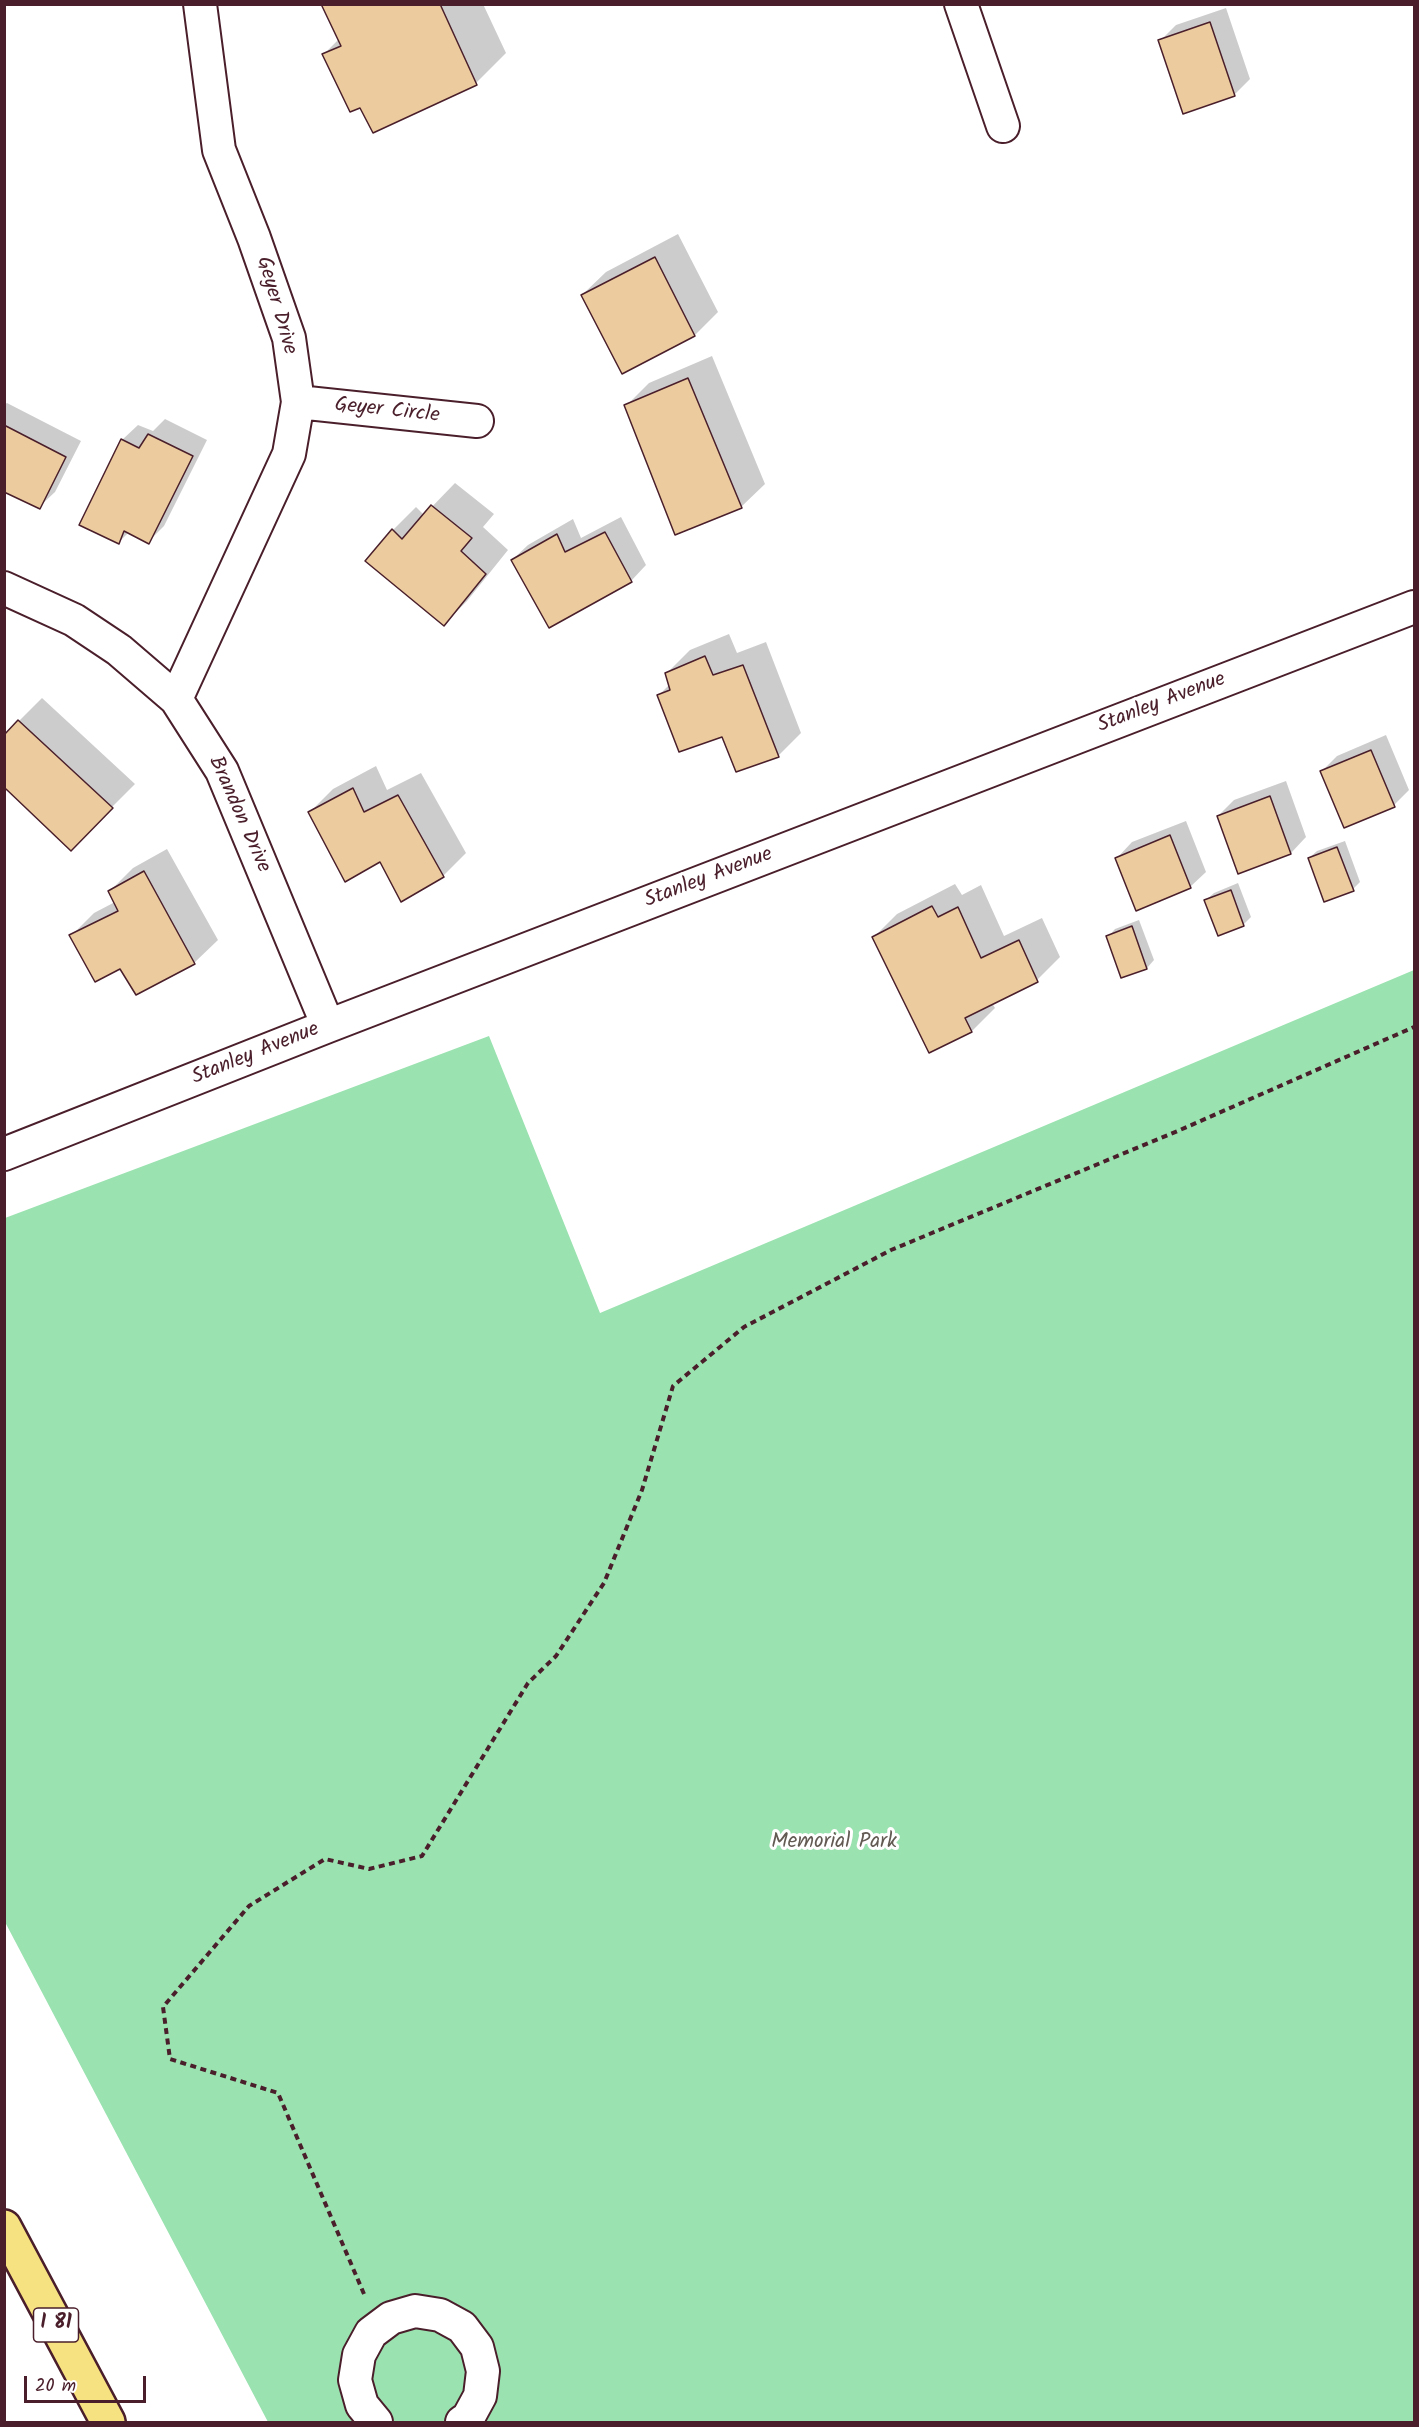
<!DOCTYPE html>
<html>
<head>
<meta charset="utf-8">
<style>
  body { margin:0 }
  #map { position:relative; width:1419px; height:2427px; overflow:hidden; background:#fff; font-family:Kalam,sans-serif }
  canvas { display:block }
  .frame { position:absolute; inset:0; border:6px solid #4a1f2b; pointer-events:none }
  .scale { position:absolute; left:24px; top:2376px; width:122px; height:27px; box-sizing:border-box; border:3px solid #4a1f2b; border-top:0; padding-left:8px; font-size:18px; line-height:21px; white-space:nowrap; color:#4a1f2b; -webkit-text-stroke:4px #fff; paint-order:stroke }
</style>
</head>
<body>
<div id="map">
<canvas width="1419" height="2427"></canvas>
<div class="frame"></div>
<div class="scale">20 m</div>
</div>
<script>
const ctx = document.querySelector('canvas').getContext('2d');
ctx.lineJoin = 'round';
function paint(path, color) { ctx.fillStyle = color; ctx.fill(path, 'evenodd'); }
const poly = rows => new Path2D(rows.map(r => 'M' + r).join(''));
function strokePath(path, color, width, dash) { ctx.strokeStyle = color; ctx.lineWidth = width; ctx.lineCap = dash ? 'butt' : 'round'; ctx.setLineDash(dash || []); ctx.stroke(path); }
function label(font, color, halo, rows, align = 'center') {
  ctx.font = font + ' Kalam,sans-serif'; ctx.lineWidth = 6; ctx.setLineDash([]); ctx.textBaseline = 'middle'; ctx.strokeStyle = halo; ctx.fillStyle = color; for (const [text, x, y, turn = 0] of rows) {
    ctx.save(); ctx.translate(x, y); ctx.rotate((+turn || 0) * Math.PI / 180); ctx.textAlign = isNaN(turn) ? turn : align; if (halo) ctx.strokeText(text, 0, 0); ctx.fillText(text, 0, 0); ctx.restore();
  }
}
paint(poly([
  [1414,970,1414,2422,268,2422,5,1922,5,1218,489,1036,600,1313]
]), '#9ae2b0');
paint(poly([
  [323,4,483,4,506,53,476,83,324,54,339,39],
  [1226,8,1250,79,1235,94,1184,112,1160,41,1176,25],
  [678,234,718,312,695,335,623,372,582,295,606,272],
  [712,356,765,484,741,507,626,406,649,383],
  [7,403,81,441,55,492,39,507,4,490,4,405],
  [165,419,207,440,164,526,148,542,129,532,119,542,122,440,138,425,153,431],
  [455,483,494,514,483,527,508,550,467,601,444,624,393,530,416,507,424,515],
  [621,517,646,565,631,581,512,560,528,545,573,519,581,538],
  [729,634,737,653,766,642,801,733,778,756,723,735,659,695,670,684,666,674,690,650],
  [42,698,135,784,94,825,19,721],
  [1386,735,1409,790,1394,805,1322,771,1337,756],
  [376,766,387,790,421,773,466,853,443,876,381,860,310,812,333,789],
  [1286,781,1306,837,1291,853,1218,816,1234,800],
  [1186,821,1206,872,1190,887,1117,858,1132,842],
  [1345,841,1360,882,1353,889,1309,858,1317,851],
  [167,849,218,940,194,963,121,967,71,936,94,913,115,902,110,891,133,868],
  [1238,883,1251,917,1243,925,1206,900,1214,893],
  [955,884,962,895,981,885,1004,936,1042,918,1060,957,1037,980,992,1003,995,1008,972,1031,930,1051,874,937,897,914],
  [1139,920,1154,960,1147,968,1122,976,1108,937,1115,929]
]), '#0003');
const building = poly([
  [321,4,440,4,477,85,373,133,360,108,350,112,322,54,341,46,321,4],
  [1210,22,1235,96,1183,114,1158,40,1210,22],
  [655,257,695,336,622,374,581,295,655,257],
  [688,378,742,508,675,535,624,405,688,378],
  [4,425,66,457,40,509,4,492,4,425],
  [148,434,193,456,149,544,124,531,119,544,79,525,121,439,139,448,148,434],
  [431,505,472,538,461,551,486,574,444,626,365,561,392,529,402,539,431,505],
  [605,532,632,582,549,628,511,560,557,534,565,552,605,532],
  [705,656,713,675,743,665,779,757,736,772,722,737,679,752,657,695,670,690,665,673,705,656],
  [18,720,113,808,71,851,6,789,4,791,4,735,18,720],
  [1371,750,1395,807,1344,828,1320,771,1371,750],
  [353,788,364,812,398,795,444,877,401,902,380,862,345,882,308,812,353,788],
  [1270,796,1291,854,1238,874,1217,816,1270,796],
  [1170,835,1191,888,1136,911,1115,858,1170,835],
  [1337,847,1354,891,1324,902,1308,858,1337,847],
  [144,871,195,964,136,995,120,969,95,982,69,935,118,911,108,891,144,871],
  [1231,890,1244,926,1218,936,1204,900,1231,890],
  [932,906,938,917,958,907,981,958,1019,940,1038,982,965,1018,972,1032,929,1053,872,937,932,906],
  [1132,926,1147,969,1121,978,1106,936,1132,926]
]);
paint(building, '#eccc9e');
strokePath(building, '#4a1f2b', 1.5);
const street = poly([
  [961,4,1003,126],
  [298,402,477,421],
  [4,588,74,620,119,650,176,699,222,771,328,1026],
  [176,699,289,454,298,402,289,338,254,238,219,150,200,4],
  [4,1154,328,1026,1414,607],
  [376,2422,362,2405,355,2380,359,2355,371,2333,391,2318,415,2311,440,2315,462,2327,477,2347,483,2371,480,2396,468,2418,462,2422]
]);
const highway = poly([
  [4,2227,108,2422]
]);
strokePath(street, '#4a1f2b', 36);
strokePath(highway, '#4a1f2b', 38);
strokePath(poly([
  [364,2294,278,2093,170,2059,163,2007,249,1906,325,1859,369,1869,422,1856,528,1683,556,1656,604,1583,642,1490,673,1386,744,1327,891,1250,1180,1130,1414,1027]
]), '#4a1f2b', 4, [6, 4.5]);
strokePath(street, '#fff', 32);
strokePath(highway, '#f7e281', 33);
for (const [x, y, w] of [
  [56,2325,45]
]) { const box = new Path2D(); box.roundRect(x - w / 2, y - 17, w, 34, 4.5); ctx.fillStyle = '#fff'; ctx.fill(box); strokePath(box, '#4a1f2b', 1.5); }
label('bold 20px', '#4a1f2b', null, [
  ["I 81",56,2325]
]);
label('21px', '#4a1f2b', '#fff', [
  ["Geyer Drive",275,306,74],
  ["Geyer Circle",387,412,6],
  ["Stanley Avenue",1162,704,-21],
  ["Brandon Drive",238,815,66],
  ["Stanley Avenue",709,879,-21],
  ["Stanley Avenue",256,1055,-22]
]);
label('21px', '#625a53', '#fff', [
  ["Memorial Park",834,1843]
]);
</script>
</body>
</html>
